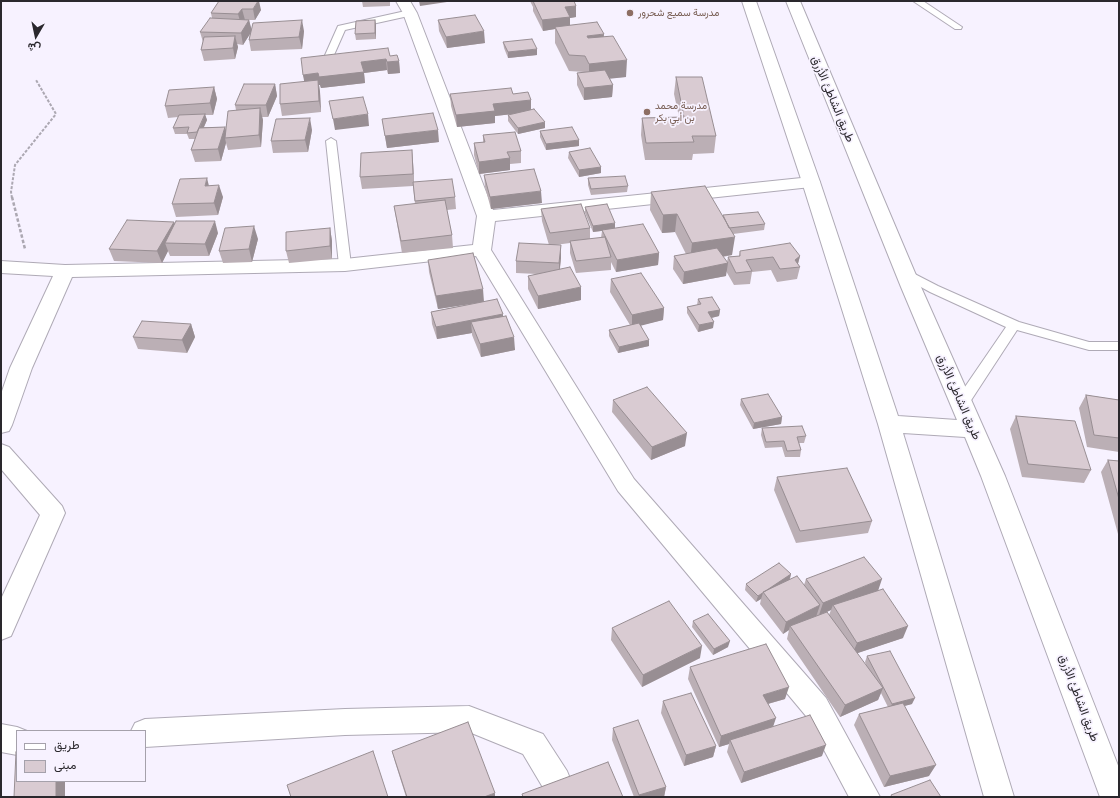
<!DOCTYPE html>
<html>
<head>
<meta charset="utf-8">
<style>
  body { margin:0 }
  #map { position:relative; width:1120px; height:798px; overflow:hidden; background:#f7f2ff; font-family:"Golos Text",Vazirmatn,sans-serif }
  canvas { display:block }
  .frame { position:absolute; inset:0; border:2px solid #2a282d; pointer-events:none }
  .legend { position:absolute; left:16px; top:730px; width:130px; height:52px; box-sizing:border-box; background:#f7f2ff; border:1px solid #a5a1ab; margin:0; padding:5px 7px; list-style:none; font-size:12px; color:#2a282d }
  .legend li { display:flex; align-items:center; gap:8px; height:20px }
  .legend b { width:20px; border:1px solid #a5a1ab }
  .north { position:absolute; left:16px; top:16px; width:40px; height:40px; -webkit-text-stroke:3px #f7f2ff; paint-order:stroke; rotate:189deg; font-size:11px; font-weight:700; line-height:16px; text-align:center; color:#2a282d }
  .north::after { content:''; display:block; margin:auto; width:14px; height:18px; background:#2a282d; clip-path:polygon(50% 0,100% 100%,50% 72%,0 100%) }
</style>
</head>
<body>
<div id="map">
<canvas width="1120" height="798"></canvas>
<div class="frame"></div>
<ul class="legend">
<li><b style="height:5px;background:#fff"></b>طريق</li>
<li><b style="height:11px;background:#d9cbd2"></b>مبنى</li>
</ul>
<div class="north">ش</div>
</div>
<script>
const ctx = document.querySelector('canvas').getContext('2d');
ctx.lineJoin = 'round';
const poly = rows => new Path2D(rows.map(r => 'M' + r).join(''));
function strokePath(path, color, width, dash) { ctx.strokeStyle = color; ctx.lineWidth = width; ctx.lineCap = dash ? 'butt' : 'round'; ctx.setLineDash(dash || []); ctx.stroke(path); }
function paint(path, color) { ctx.fillStyle = color; ctx.fill(path, 'evenodd'); }
function label(font, color, halo, rows, align = 'center') {
  ctx.font = font + ' "Golos Text",Vazirmatn,sans-serif'; ctx.lineWidth = 3.5; ctx.setLineDash([]); ctx.textBaseline = 'middle'; ctx.strokeStyle = halo; ctx.fillStyle = color; for (const [text, x, y, turn = 0] of rows) {
    ctx.save(); ctx.translate(x, y); ctx.rotate((+turn || 0) * Math.PI / 180); ctx.textAlign = isNaN(turn) ? turn : align; if (halo) ctx.strokeText(text, 0, 0); ctx.fillText(text, 0, 0); ctx.restore();
  }
}
const lane = poly([
  [913,1,923,1,962,27,961,29,955,29,913,1],
  [410,10,414,13,413,15,345,30,330,64,324,64,322,62,338,26,410,10],
  [331,138,336,141,351,265,349,268,345,269,341,268,339,265,326,141,331,138],
  [905,269,938,286,1019,322,1089,342,1119,342,1119,350,1089,350,1017,330,966,408,961,409,956,408,954,404,956,400,1006,327,930,292,901,276,899,273,901,270,905,269]
]);
const street = poly([
  [396,1,410,1,417,13,493,210,811,177,817,178,820,182,817,186,811,187,495,221,491,250,634,479,826,698,880,797,849,797,806,716,618,491,476,256,345,271,72,277,32,368,12,425,9,431,1,433,1,394,10,368,53,276,1,273,1,261,65,265,345,259,473,245,477,216,403,13,396,1],
  [1,444,9,447,62,506,65,513,11,636,1,640,1,599,40,515,1,469,1,444],
  [469,706,543,734,567,771,571,781,567,791,556,796,545,791,523,754,469,732,345,735,145,747,145,731,131,731,135,723,145,719,345,709,469,706],
  [1,724,17,727,27,731,17,731,17,755,1,752,1,724]
]);
const secondary = poly([
  [742,1,756,1,820,182,898,416,957,420,901,287,786,1,800,1,921,287,1005,476,1119,768,1119,797,1100,797,981,476,965,437,903,433,1014,797,984,797,878,424,802,182,742,1]
]);
strokePath(lane, '#afaab6', 2);
strokePath(street, '#afaab6', 2);
strokePath(secondary, '#afaab6', 2);
strokePath(poly([
  [12,198,11,192,15,165,56,114,36,80]
]), '#aca8b2', 2, [3, 1.5]);
strokePath(poly([
  [12,197,25,249]
]), '#aca8b2', 2.5, [3.5, 2]);
paint(lane, '#fff');
paint(street, '#fff');
paint(secondary, '#fff');
paint(poly([
  [219,1,261,10,255,20,249,20,251,29,304,31,302,49,251,51,249,40,250,33,243,45,237,44,238,47,235,59,204,61,201,50,203,42,200,32,212,18,211,13],
  [362,1,390,1,390,6,363,7],
  [530,1,574,1,576,6,576,17,570,18,570,25,603,37,626,77,609,78,613,85,612,97,584,100,577,85,577,73,584,72,569,71,555,43,555,29,543,31,533,11,533,7],
  [375,20,376,25,376,39,356,40,355,34],
  [438,20,485,43,447,48,439,31],
  [503,42,537,55,508,58,504,48],
  [390,56,399,61,400,73,388,74,387,70,364,73,365,83,321,88,320,85,319,85,320,92,321,112,282,116,280,104,305,81,303,75],
  [676,77,716,136,714,153,693,154,692,160,645,160,641,135,642,118,679,117,674,94],
  [275,84,277,96,268,117,262,117,263,120,261,147,228,150,226,143,221,161,195,162,191,150,195,139,189,139,187,134,175,134,173,128,178,117,168,118,165,106,214,87,217,99,213,115,205,115,207,120,204,127,225,127,226,131,236,110,235,105],
  [450,94,513,94,531,100,531,110,545,128,518,134,508,121,508,115,513,114,495,116,495,123,457,127,451,106],
  [382,119,439,142,387,148],
  [312,130,308,152,273,153,271,141],
  [540,131,579,146,546,150,540,137],
  [483,135,521,151,521,163,510,164,510,170,479,174,474,155,474,143,483,142],
  [412,150,413,162,414,182,455,197,456,209,447,210,452,235,453,248,402,253,396,218,394,206,415,204,413,186,362,189,360,177],
  [569,152,601,167,601,173,579,177,568,158],
  [484,175,542,203,491,209,485,187],
  [588,178,628,186,627,192,591,195,588,185],
  [209,186,223,197,218,215,176,217,172,204],
  [651,192,723,216,723,215,765,224,764,230,733,234,732,255,723,257,727,262,728,257,739,256,740,251,800,256,798,264,800,267,797,279,777,282,771,270,752,272,750,284,734,285,726,271,726,276,683,284,673,269,674,256,686,254,675,232,662,233,650,210],
  [585,207,615,228,659,253,658,265,616,272,611,262,611,270,576,273,570,253,570,243,555,245,561,245,561,258,560,269,581,300,538,309,528,289,528,276,537,274,516,273,516,261,549,245,542,221,541,209,590,228,590,239,601,238,602,231,593,232,585,213],
  [174,222,175,224,218,233,209,256,170,256,168,251,162,263,114,261,109,249],
  [330,228,332,241,332,259,289,263,286,251],
  [258,239,252,262,223,263,219,251],
  [428,260,503,316,515,350,481,357,472,335,472,333,437,339,432,324,431,312,480,302,438,309,429,272],
  [611,279,664,308,663,320,641,325,649,346,618,353,609,336,609,330,630,325,610,292],
  [698,299,720,310,719,316,711,318,713,328,698,332,687,313,687,307,697,305],
  [191,324,195,337,187,353,138,349,133,337],
  [1086,395,1119,400,1119,452,1087,447,1079,408],
  [741,399,782,417,781,424,753,429,740,405],
  [613,400,685,446,651,460,612,412],
  [1016,416,1091,470,1084,483,1022,477,1010,429],
  [762,428,806,436,804,443,799,443,801,450,800,457,785,457,782,447,765,448,761,435],
  [1108,460,1119,461,1119,534,1118,534,1101,472],
  [777,477,872,521,868,533,796,543,774,490],
  [791,574,790,579,804,585,806,579,878,591,903,638,857,653,867,667,865,662,867,656,912,704,904,706,929,776,884,787,854,725,859,714,888,707,881,693,878,700,840,717,787,639,789,630,783,634,760,604,761,599,756,602,745,590,746,584],
  [831,610,829,615,827,612],
  [693,621,728,647,713,655,692,627],
  [612,628,700,658,642,687,611,640],
  [690,667,785,699,768,704,773,727,822,756,741,783,727,752,729,744,719,747,688,679],
  [663,701,716,746,713,757,684,766,661,713],
  [613,728,666,787,664,797,634,797,612,740],
  [392,751,495,797,406,797,395,762]
]), '#bbafb5');
paint(poly([
  [258,1,259,1,261,10,255,20,253,9],
  [419,1,447,1,447,2,420,6],
  [576,6,576,17,570,18,570,28,555,27,555,29,543,31,542,20,565,7],
  [242,9,245,20,241,25,238,14],
  [249,20,252,31,243,45,241,33],
  [302,20,304,31,302,49,299,37],
  [375,20,376,25,376,39,375,33],
  [484,31,485,43,447,48,446,37],
  [604,34,603,50,586,52,587,36],
  [235,36,238,47,235,59,233,48],
  [537,49,537,55,508,58,508,52],
  [386,59,387,70,364,73,365,83,321,88,320,85,319,85,320,92,321,112,319,101,305,86,303,75,318,73,361,62],
  [627,60,626,77,589,81,589,64],
  [399,61,400,73,388,74,387,62],
  [275,84,277,96,268,117,266,105],
  [613,85,612,97,584,100,584,88],
  [214,87,217,99,213,115,210,103],
  [531,100,531,112,495,116,495,123,457,127,456,115,493,104],
  [260,108,263,120,261,147,259,135],
  [205,114,207,120,199,138,198,132],
  [368,114,369,126,335,130,333,119],
  [310,118,312,130,308,152,305,140],
  [545,122,545,128,518,134,518,128],
  [225,127,228,138,225,138,226,143,221,161,218,149],
  [438,130,439,142,387,148,385,136],
  [579,140,579,146,546,150,546,144],
  [412,150,413,162,414,186,413,174],
  [510,158,510,170,479,174,479,162],
  [601,167,601,173,579,177,579,170],
  [207,178,210,190,205,186],
  [219,185,223,197,218,215,214,203],
  [541,191,542,203,491,209,490,197],
  [677,214,675,232,662,233,663,215],
  [215,221,218,233,209,256,205,244],
  [174,222,178,234,165,243,168,251,162,263,157,251],
  [615,223,615,229,593,232,593,226],
  [254,226,258,239,252,262,249,249],
  [330,228,332,241,332,259,330,246],
  [735,237,732,255,690,261,692,243],
  [561,245,561,258,559,275,559,263],
  [659,253,658,265,616,272,617,260],
  [800,256,797,267,795,260],
  [728,263,726,276,683,284,684,272],
  [581,287,581,300,538,309,538,296],
  [483,289,484,302,438,309,436,296],
  [664,308,663,320,632,328,632,315],
  [720,310,719,316,707,319,708,312],
  [503,314,503,327,471,322,472,333,437,339,436,327],
  [714,322,713,328,698,332,699,325],
  [191,324,195,337,187,353,182,340],
  [514,337,515,350,481,357,480,344],
  [649,340,649,346,618,353,619,347],
  [782,417,781,424,753,429,754,423],
  [687,433,685,446,651,460,652,447],
  [791,574,789,581,763,592],
  [882,579,878,591,833,605,831,610,819,615,823,603],
  [763,593,761,599,756,602,758,596],
  [820,605,816,617,790,626,789,630,783,634,786,622],
  [908,626,903,638,852,655,857,643],
  [730,641,728,647,713,655,714,649],
  [702,646,700,658,642,687,643,675],
  [789,687,785,699,760,706,763,695],
  [883,688,878,700,840,717,845,705],
  [915,698,912,704,889,710,892,704],
  [776,718,772,730,730,740,729,744,719,747,721,736],
  [826,745,822,756,741,783,744,772],
  [716,746,713,757,684,766,686,755],
  [936,765,929,776,884,787,890,776],
  [56,781,65,781,65,797,56,797],
  [666,787,664,797,638,797,639,795],
  [495,793,495,797,484,797]
]), '#988e93');
const building = poly([
  [219,1,258,1,253,9,242,9,238,14,211,13,219,1],
  [533,1,574,1,576,6,565,7,570,17,542,20,533,1],
  [475,15,484,31,446,37,438,20,475,15],
  [210,18,249,20,241,33,200,32,210,18],
  [302,20,299,37,249,40,253,23,302,20],
  [375,20,375,33,355,34,356,21,375,20],
  [597,22,604,34,587,36,588,38,613,36,627,60,589,64,585,56,569,55,555,27,597,22],
  [235,36,233,48,201,50,204,37,235,36],
  [532,39,537,49,508,52,503,42,532,39],
  [388,48,390,56,397,55,399,61,387,62,386,59,361,62,364,72,319,77,318,73,303,75,301,58,388,48],
  [605,70,613,85,584,88,577,73,605,70],
  [676,77,702,77,716,136,692,136,694,142,646,143,642,118,684,117,676,77],
  [318,80,319,101,280,104,280,84,318,80],
  [244,84,275,84,266,105,235,105,244,84],
  [214,87,210,103,165,106,169,90,214,87],
  [511,88,513,94,528,92,531,100,493,104,495,111,456,115,450,94,511,88],
  [363,97,368,114,333,119,329,101,363,97],
  [260,108,259,135,225,138,228,111,260,108],
  [534,109,545,122,518,128,508,115,534,109],
  [433,113,438,130,385,136,382,119,433,113],
  [205,114,197,132,187,133,189,127,173,128,179,115,205,114],
  [310,118,305,140,271,141,276,119,310,118],
  [225,127,218,149,191,150,199,128,225,127],
  [572,127,579,140,546,144,540,131,572,127],
  [515,132,521,151,507,152,510,158,479,162,474,143,485,142,483,135,515,132],
  [590,148,601,167,579,170,569,152,590,148],
  [412,150,413,174,360,177,361,153,412,150],
  [534,169,541,191,490,197,484,175,534,169],
  [625,176,628,186,591,189,588,178,625,176],
  [207,178,205,186,219,185,214,203,172,204,180,179,207,178],
  [452,179,455,197,415,201,413,182,452,179],
  [705,186,735,237,692,243,677,214,663,215,651,192,705,186],
  [445,200,452,235,401,241,394,206,445,200],
  [581,204,590,228,550,233,541,209,581,204],
  [607,204,615,223,593,226,585,207,607,204],
  [758,212,765,224,729,228,723,215,758,212],
  [127,220,174,222,157,251,109,249,127,220],
  [176,221,215,221,205,244,165,243,176,221],
  [643,224,659,253,617,260,602,230,643,224],
  [254,226,249,249,219,251,225,228,254,226],
  [330,228,330,246,286,251,286,232,330,228],
  [605,237,611,257,576,261,570,241,605,237],
  [519,243,561,245,559,263,516,261,519,243],
  [790,243,800,256,795,260,800,267,780,269,773,257,746,260,752,271,736,273,728,257,740,256,740,251,790,243],
  [717,248,728,263,684,272,674,256,717,248],
  [473,253,483,289,436,296,428,260,473,253],
  [570,267,581,287,538,296,528,276,570,267],
  [641,273,664,308,632,315,611,279,641,273],
  [712,297,720,310,708,312,714,322,699,325,687,307,701,304,698,299,712,297],
  [497,299,503,314,436,327,431,312,497,299],
  [506,316,514,337,480,344,471,322,506,316],
  [142,321,191,324,182,340,133,337,142,321],
  [639,323,649,340,619,347,609,330,639,323],
  [647,387,687,433,652,447,613,400,647,387],
  [768,394,782,417,754,423,741,399,768,394],
  [1086,395,1119,400,1119,438,1094,435,1086,395],
  [1016,416,1075,421,1091,470,1028,464,1016,416],
  [802,426,806,436,797,437,801,450,787,451,784,441,766,442,762,428,802,426],
  [1108,460,1119,461,1119,499,1108,460],
  [847,468,872,521,800,531,777,477,847,468],
  [864,557,882,579,823,603,806,579,864,557],
  [779,563,791,574,758,596,746,584,779,563],
  [797,576,820,605,786,622,763,592,797,576],
  [883,589,908,626,857,643,833,605,883,589],
  [669,601,702,646,643,675,612,628,669,601],
  [827,612,883,688,845,705,790,626,827,612],
  [708,614,730,641,714,649,693,621,708,614],
  [766,644,789,687,763,695,776,718,721,736,690,667,766,644],
  [890,651,915,698,892,704,867,656,890,651],
  [691,693,716,746,686,755,663,701,691,693],
  [903,703,936,765,890,776,859,714,903,703],
  [810,715,826,745,744,772,730,740,810,715],
  [638,720,666,787,639,795,613,728,638,720],
  [468,722,495,793,484,797,407,797,392,751,468,722],
  [373,751,388,797,291,797,287,785,373,751],
  [16,752,17,752,17,781,56,781,56,797,14,797,16,752],
  [608,762,623,797,523,797,522,794,608,762],
  [930,780,941,797,892,797,891,795,930,780]
]);
paint(building, '#d9cbd2');
strokePath(building, '#988e93', 1);
for (const [x, y, r, color] of [
  [630,13,4,"#8d6e63"],
  [647,112,4,"#8d6e63"]
]) { const dot = new Path2D(); dot.arc(x, y, r, 0, 2 * Math.PI); ctx.fillStyle = color; ctx.fill(dot); strokePath(dot, '#f7f2ff', 1.5); }
label('10px', '#785e54', '#f7f2ff', [
  ["مدرسة سميع شحرور",638,13],
  ["مدرسة محمد",655,106],
  ["بن أبي بكر",655,118]
], 'left');
label('12px', '#2a282d', '#f7f2ff', [
  ["طريق الشاطئ الأزرق",833,99,67],
  ["طريق الشاطئ الأزرق",959,397,66],
  ["طريق الشاطئ الأزرق",1079,698,69]
]);
</script>
</body>
</html>
